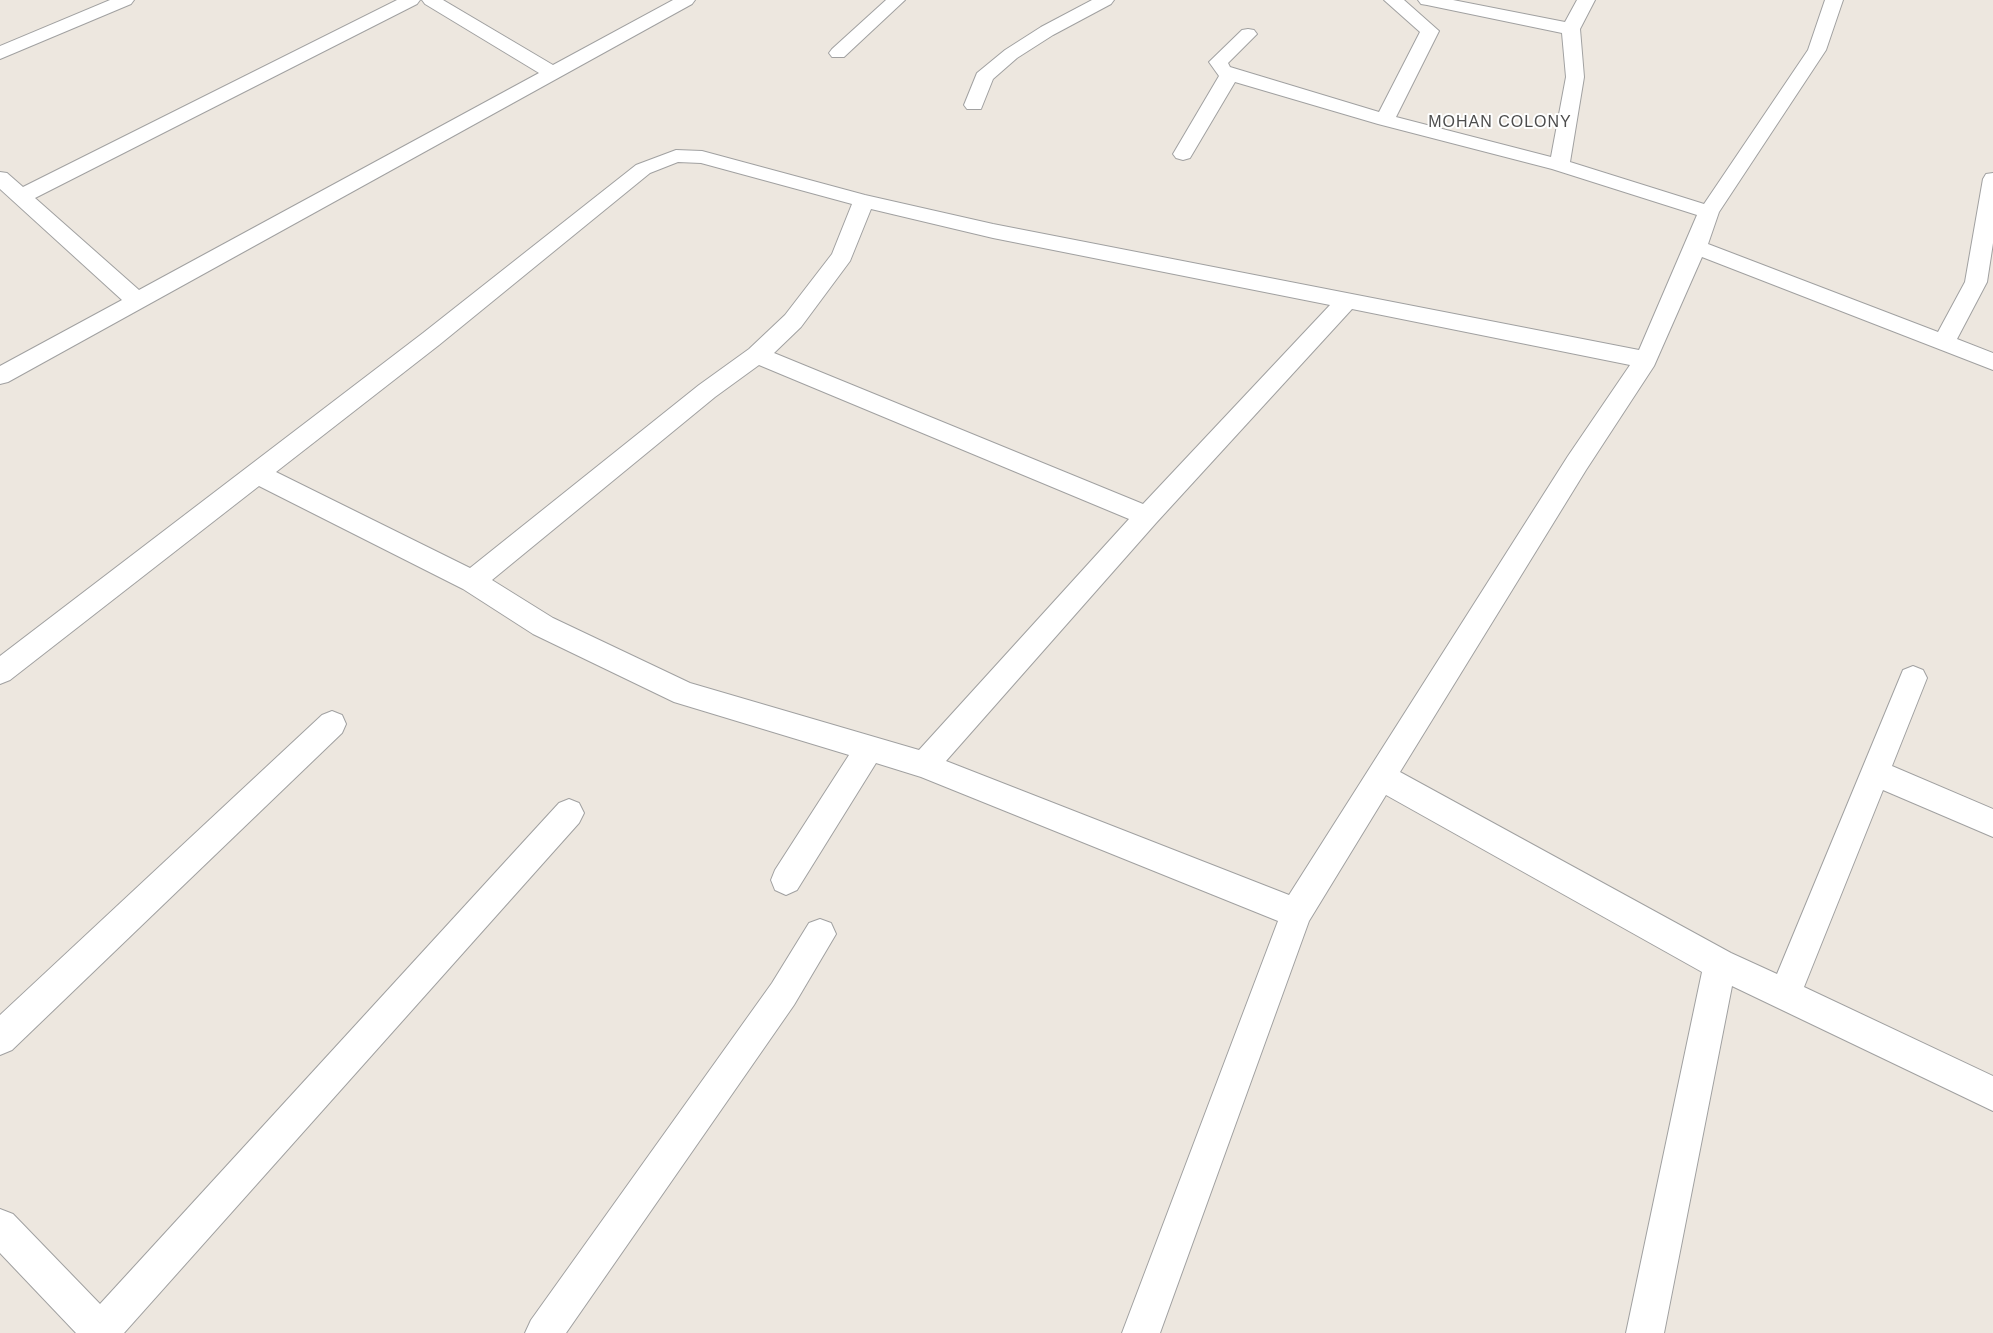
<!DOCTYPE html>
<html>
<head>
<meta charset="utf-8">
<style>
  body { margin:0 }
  canvas { display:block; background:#ede7df }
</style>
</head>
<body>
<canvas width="1993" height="1333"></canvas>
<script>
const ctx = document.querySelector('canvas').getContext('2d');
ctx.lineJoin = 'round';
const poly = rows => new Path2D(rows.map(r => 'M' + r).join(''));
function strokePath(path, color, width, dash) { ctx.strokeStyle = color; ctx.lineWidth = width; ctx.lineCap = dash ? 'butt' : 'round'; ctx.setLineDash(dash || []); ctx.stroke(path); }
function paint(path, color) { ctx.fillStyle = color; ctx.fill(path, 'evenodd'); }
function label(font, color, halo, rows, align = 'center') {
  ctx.font = font + ' Arial,sans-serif'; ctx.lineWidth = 4; ctx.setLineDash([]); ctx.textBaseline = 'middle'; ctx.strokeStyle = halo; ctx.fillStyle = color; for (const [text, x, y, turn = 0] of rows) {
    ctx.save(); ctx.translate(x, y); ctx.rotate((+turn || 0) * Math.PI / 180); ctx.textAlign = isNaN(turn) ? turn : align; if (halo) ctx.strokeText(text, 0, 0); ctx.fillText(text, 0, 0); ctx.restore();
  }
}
const minor = poly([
  [397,0,420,0,417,4,35,198,139,290,539,73,425,4,422,0,443,0,553,65,673,0,695,0,692,4,8,382,0,384,0,366,122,300,0,189,0,172,7,173,23,187,397,0],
  [886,0,905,0,844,57,832,57,829,53,832,49,886,0],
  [1092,0,1114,0,1111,4,1053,35,1017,58,993,79,981,109,967,109,964,105,977,73,1005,50,1041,27,1092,0],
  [1384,0,1404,0,1439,31,1396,117,1551,157,1566,77,1562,33,1427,5,1421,4,1418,0,1453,0,1565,22,1577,0,1595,0,1580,29,1584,77,1570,162,1704,204,1808,50,1825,0,1843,0,1826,50,1719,212,1708,244,1938,332,1965,282,1983,179,1986,174,1993,173,1993,243,1987,282,1957,339,1993,353,1993,370,1702,257,1654,366,1586,470,1400,772,1731,953,1777,974,1903,670,1913,666,1923,670,1927,678,1892,766,1993,809,1993,837,1883,790,1804,987,1993,1076,1993,1111,1732,986,1664,1333,1626,1333,1702,972,1386,795,1309,921,1160,1333,1122,1333,1278,921,921,777,876,763,797,890,786,895,775,890,771,880,775,870,849,755,674,702,533,634,463,589,259,486,10,680,0,684,0,656,423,333,636,165,676,150,702,151,865,195,993,224,1639,350,1697,215,1552,169,1378,124,1235,82,1190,158,1183,160,1176,158,1173,154,1219,76,1209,62,1242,30,1248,29,1254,30,1257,34,1228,63,1230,67,1379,112,1420,32,1384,0],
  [678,162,701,163,852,204,832,254,785,315,749,349,699,385,470,568,276,472,439,345,650,173,678,162],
  [871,209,993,238,1330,305,1143,504,774,353,801,327,850,261,871,209],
  [1352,309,1630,365,1568,456,1289,895,946,761,1156,523,1352,309],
  [759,365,1129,519,919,750,690,683,553,618,492,580,715,397,759,365],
  [332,711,342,715,346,724,342,733,12,1050,0,1055,0,1015,322,715,332,711],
  [569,799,579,803,584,813,579,823,124,1333,76,1333,0,1253,0,1209,13,1214,100,1304,559,803,569,799],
  [820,919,831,923,836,934,794,1005,566,1333,525,1333,531,1320,772,983,809,923,820,919]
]);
const tertiary = poly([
  [110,0,134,0,131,4,0,59,0,46,110,0]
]);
strokePath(minor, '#a1a1a1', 2);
strokePath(tertiary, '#a1a1a1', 2);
paint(minor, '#fff');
paint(tertiary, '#fff');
ctx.letterSpacing = '1px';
label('16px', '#4d4d4d', '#fff', [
  ["MOHAN COLONY",1500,123]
]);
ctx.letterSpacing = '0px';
</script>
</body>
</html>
